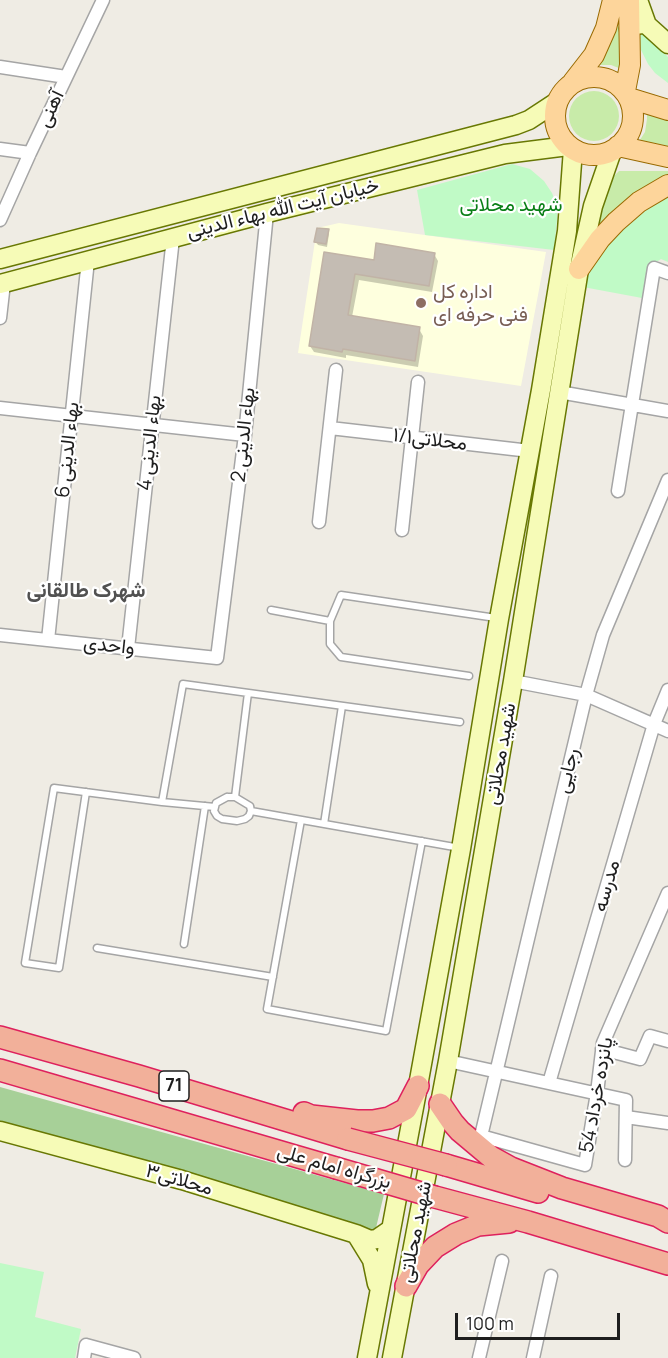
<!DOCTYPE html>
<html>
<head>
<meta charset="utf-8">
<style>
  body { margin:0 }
  #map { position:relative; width:668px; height:1358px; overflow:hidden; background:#efece4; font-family:Manrope,sans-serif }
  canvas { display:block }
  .scale { position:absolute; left:455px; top:1313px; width:165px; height:27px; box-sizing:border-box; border:3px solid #1e1e1e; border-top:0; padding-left:8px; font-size:18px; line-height:21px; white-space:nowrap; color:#1e1e1e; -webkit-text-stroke:4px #fff; paint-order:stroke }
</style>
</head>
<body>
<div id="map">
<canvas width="668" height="1358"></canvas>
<div class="scale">100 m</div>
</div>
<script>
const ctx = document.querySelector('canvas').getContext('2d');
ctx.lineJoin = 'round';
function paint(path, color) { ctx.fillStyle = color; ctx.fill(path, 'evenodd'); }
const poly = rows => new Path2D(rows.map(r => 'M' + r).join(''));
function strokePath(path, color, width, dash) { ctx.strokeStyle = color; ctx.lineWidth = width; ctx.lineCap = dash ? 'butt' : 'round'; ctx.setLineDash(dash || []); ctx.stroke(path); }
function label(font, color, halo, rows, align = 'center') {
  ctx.font = font + ' Manrope,Vazirmatn,sans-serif'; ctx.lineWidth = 4.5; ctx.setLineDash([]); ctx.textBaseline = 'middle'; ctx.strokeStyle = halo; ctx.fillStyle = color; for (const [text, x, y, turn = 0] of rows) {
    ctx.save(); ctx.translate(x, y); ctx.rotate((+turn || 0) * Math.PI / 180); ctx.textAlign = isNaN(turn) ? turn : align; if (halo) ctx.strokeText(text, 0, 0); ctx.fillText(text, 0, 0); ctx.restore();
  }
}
paint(poly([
  [339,223,546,252,521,386,298,353,317,228]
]), '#feffde');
paint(poly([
  [619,0,624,70,611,65,595,65],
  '569 116a25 25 0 1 1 50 0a25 25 0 1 1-50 0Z',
  [647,106,668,115,668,146,653,143,638,143,645,132,647,119],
  [619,171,668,171,668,176,653,183,635,195,598,227,596,226,604,198,613,177]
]), '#c8eba9');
paint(poly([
  [0,1087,384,1194,375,1232,282,1202,0,1124]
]), '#a7d098');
paint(poly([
  [638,29,648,36,668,57,668,83,655,73,648,64,636,40],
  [512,164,530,169,544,181,552,193,557,205,557,220,554,250,425,235,417,190],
  [668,196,668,262,661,259,647,268,642,298,583,287,589,269,611,240,650,207],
  [0,1263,44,1272,35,1317,81,1329,75,1358,0,1358]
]), '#c0fac6');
paint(poly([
  [328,231,329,234,327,247,318,245,316,242],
  [325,254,375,262,434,254,438,261,432,292,359,280,352,317,419,329,423,336,418,367,346,355,346,358,314,352,310,346]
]), '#0003');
const building = poly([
  [317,228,329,229,326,244,314,242,317,228],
  [376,243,435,253,429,286,355,274,348,315,420,327,415,361,343,349,342,352,309,346,324,252,374,260,376,243]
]);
paint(building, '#c4bcb3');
strokePath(building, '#c1b3a6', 1.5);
const service = poly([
  [271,610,330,621],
  [469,676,341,657,330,644,330,621,341,595,496,618],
  [86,792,59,968,25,963,54,788,162,802,215,807],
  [227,797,235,797,250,806,251,811,249,816,245,819,237,821,222,819,217,816,214,811,216,803,227,797],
  [235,797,248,693],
  [162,802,183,684,460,722],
  [251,811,460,848],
  [301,820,267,1009,386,1031,422,841],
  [324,824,342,706],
  [184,944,205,806],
  [97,948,273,977]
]);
const minor = poly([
  [0,67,66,77],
  [0,149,30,153],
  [0,220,30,153,103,0],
  [0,318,4,283],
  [559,392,668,411],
  [0,408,245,435],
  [330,428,530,451],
  [668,480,603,635,586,695,481,1136,585,1165,597,1093,603,1043,668,893],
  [618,491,654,268,668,273],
  [319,522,336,370],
  [402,530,418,382],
  [0,635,217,658,245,435,267,213],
  [48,640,88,260],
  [128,648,173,238],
  [513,681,586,695,668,731],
  [602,1049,640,1059,650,1036,668,1041],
  [448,1061,626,1100,625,1160],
  [549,1083,654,724,668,690],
  [626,1117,668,1123],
  [84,1358,86,1345,134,1358],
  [479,1358,502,1261],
  [533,1358,551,1276]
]);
const secondary = poly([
  [647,25,668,44],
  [629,29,635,25,642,24,647,25,638,0],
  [0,259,516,125,529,120,558,101],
  [0,284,267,213,505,154,568,146],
  [0,1131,182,1180,356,1234,370,1240,377,1239,390,1230],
  [356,1234,372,1260,377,1284],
  [367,1358,418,1086,461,849,499,619,541,390,567,231,573,149],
  [392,1358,448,1061,513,681,579,269,593,206,612,151]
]);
const primary = poly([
  '555 116a39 39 0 1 1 78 0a39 39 0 1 1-78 0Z',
  [573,82,594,55,606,28,613,0],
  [625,91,630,65,629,0],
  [629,98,668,110],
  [618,146,668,157],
  [579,269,600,239,616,222,639,202,668,185]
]);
const trunk = poly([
  [0,1037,139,1076,348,1139],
  [0,1070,336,1168],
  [440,1104,453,1123,460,1131,491,1157,511,1168,562,1188,658,1216,668,1222],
  [304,1113,311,1116,357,1121,373,1121,389,1118,406,1109,418,1086],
  [446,1165,538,1192],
  [435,1197,528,1222,668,1264],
  [406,1286,418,1265,435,1247,456,1234,478,1225,509,1222]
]);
strokePath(service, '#a5a5a5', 9);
strokePath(minor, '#a5a5a5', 15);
strokePath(secondary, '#687803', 21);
strokePath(primary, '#996a00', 22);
strokePath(trunk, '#de215d', 24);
strokePath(service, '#fff', 6);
strokePath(minor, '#fff', 12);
strokePath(secondary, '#f6fbb7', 18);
strokePath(primary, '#fdd59b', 20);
strokePath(trunk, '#f2b09a', 21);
const trunkBridge = poly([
  [348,1139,446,1165],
  [336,1168,435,1197]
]);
strokePath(trunkBridge, '#de215d', 24, []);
strokePath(trunkBridge, '#f2b09a', 21);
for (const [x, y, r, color] of [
  [421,303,6,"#8d6e63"]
]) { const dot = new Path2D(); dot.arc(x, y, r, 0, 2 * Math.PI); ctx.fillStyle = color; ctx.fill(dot); strokePath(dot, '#fff', 2); }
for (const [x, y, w] of [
  [174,1086,30]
]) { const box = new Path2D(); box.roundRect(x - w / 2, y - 15, w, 30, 4.5); ctx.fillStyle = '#fff'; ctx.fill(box); strokePath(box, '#1e1e1e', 1.5); }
label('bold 18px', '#1e1e1e', null, [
  ["71",174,1086]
]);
label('20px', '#1e1e1e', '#fff', [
  ["آهنی",51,109,-65],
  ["خیابان آیت الله بهاء الدینی",283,209,-14],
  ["بهاء الدینی 2",244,435,-84],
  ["محلاتی۱/۱",430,440,7],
  ["بهاء الدینی 4",150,443,-84],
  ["بهاء الدینی 6",68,450,-84],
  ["واحدی",109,646,6],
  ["شهید محلاتی",501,754,-80],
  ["رجایی",568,771,-77],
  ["مدرسه",607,886,-74],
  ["پانزده خرداد 54",597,1095,-80],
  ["بزرگراه امام علی",334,1167,16],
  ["محلاتی۳",179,1180,16],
  ["شهید محلاتی",416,1232,-79]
]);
label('20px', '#097f16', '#fff', [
  ["شهید محلاتی",511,205]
]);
label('20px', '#785e54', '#fff', [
  ["اداره کل",433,292],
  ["فنی حرفه ای",433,315]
], 'left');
label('bold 21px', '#515151', '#fff', [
  ["شهرک طالقانی",86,591]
]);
</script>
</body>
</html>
